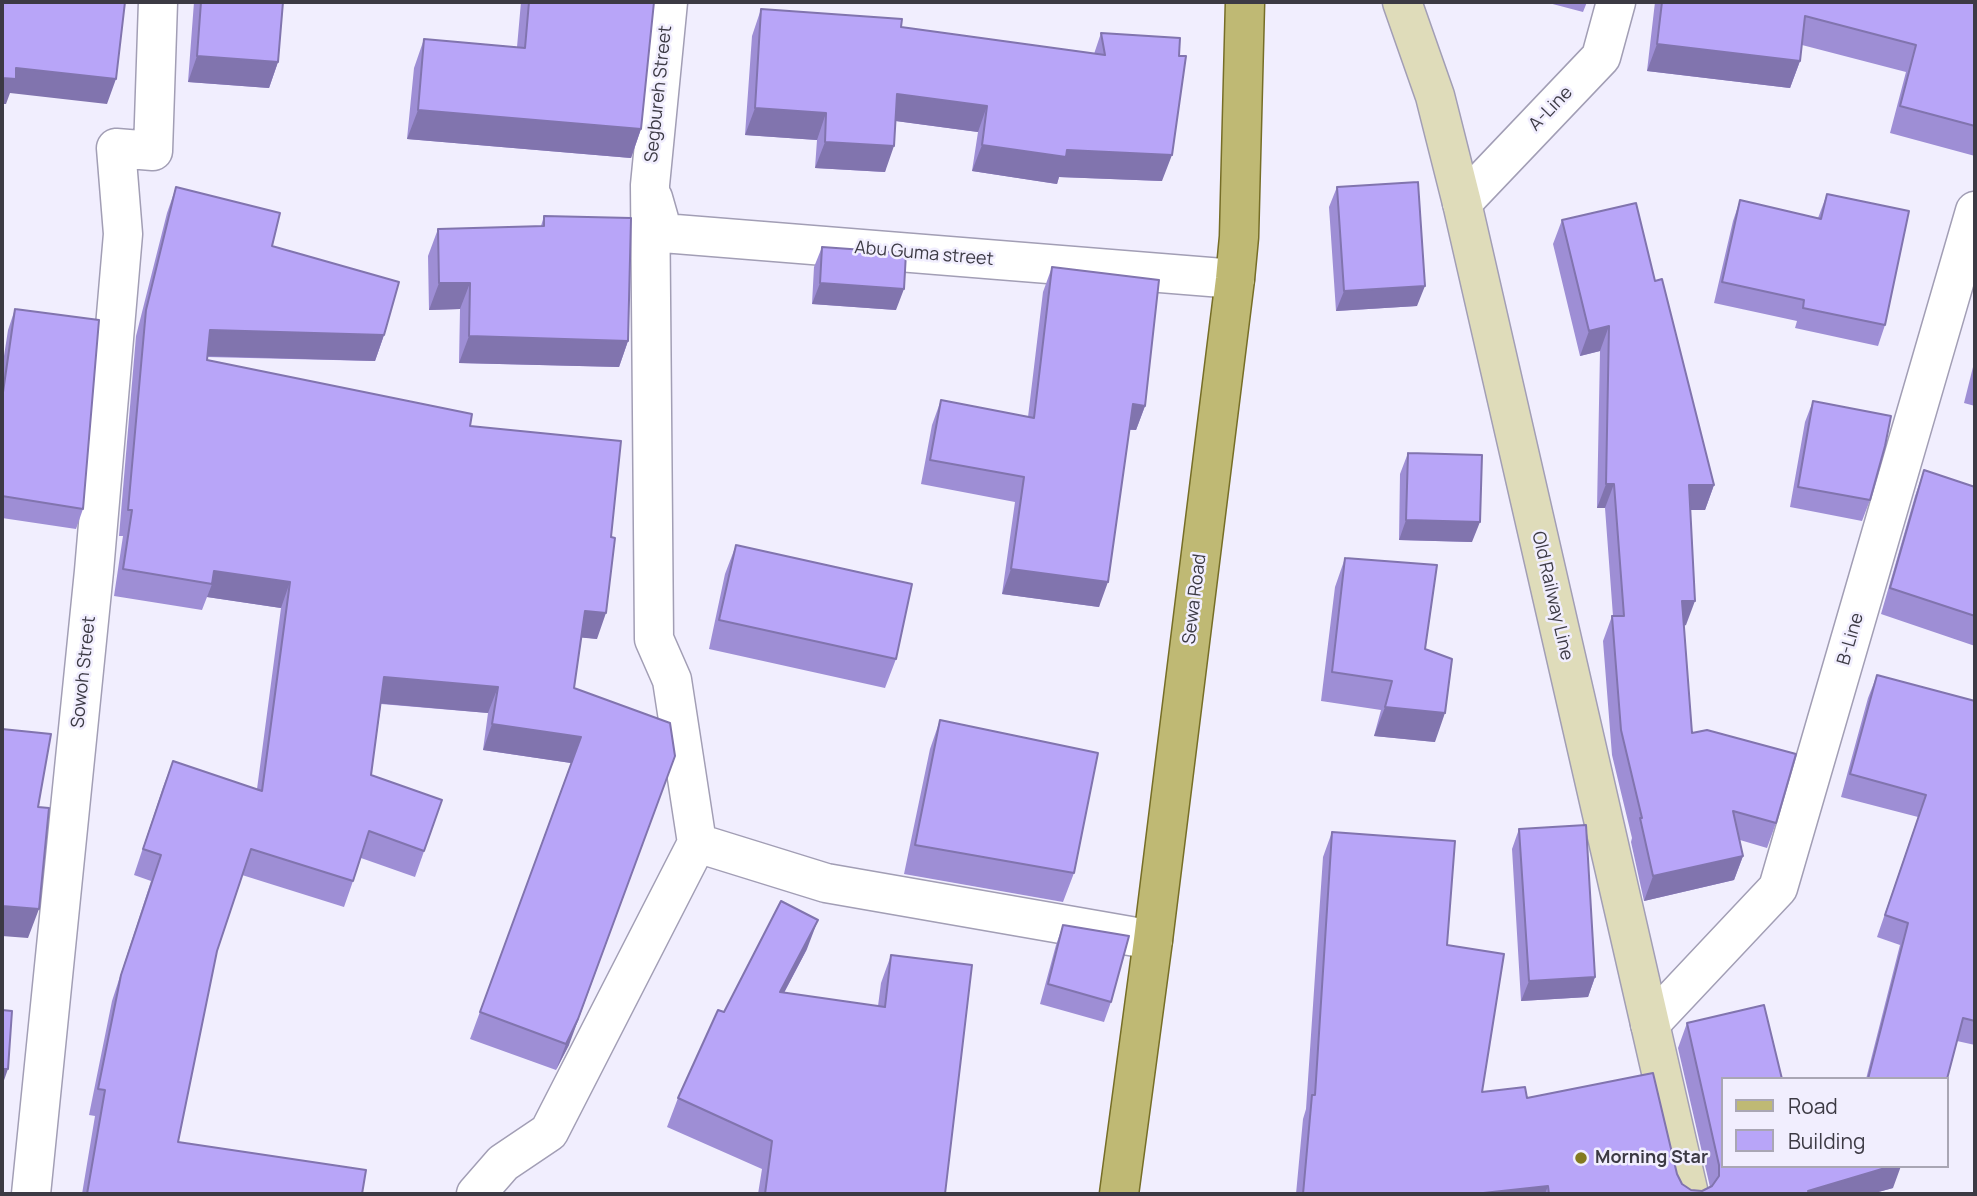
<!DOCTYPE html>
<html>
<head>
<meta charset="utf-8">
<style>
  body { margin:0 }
  #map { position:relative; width:1977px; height:1196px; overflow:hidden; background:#f1eefe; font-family:Manrope,sans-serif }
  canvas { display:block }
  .frame { position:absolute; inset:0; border:4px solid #3c3a44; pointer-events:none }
  .legend { position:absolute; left:1721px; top:1077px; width:228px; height:91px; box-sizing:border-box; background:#f1eefe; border:2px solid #a9a6b4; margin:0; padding:9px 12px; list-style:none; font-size:21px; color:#3c3a44 }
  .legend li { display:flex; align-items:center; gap:14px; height:35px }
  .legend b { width:35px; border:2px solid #a9a6b4 }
</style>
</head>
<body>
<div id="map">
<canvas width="1977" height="1196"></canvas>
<div class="frame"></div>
<ul class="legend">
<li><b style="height:9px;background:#bfb974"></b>Road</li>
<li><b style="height:19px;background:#b8a5f8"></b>Building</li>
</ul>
</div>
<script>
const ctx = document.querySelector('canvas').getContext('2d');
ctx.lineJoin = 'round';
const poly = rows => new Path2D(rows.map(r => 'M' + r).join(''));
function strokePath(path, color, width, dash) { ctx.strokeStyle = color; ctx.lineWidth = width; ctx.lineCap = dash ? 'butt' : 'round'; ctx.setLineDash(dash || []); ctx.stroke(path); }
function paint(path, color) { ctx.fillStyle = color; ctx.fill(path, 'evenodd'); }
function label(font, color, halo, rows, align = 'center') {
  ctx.font = font + ' Manrope,sans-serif'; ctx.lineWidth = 5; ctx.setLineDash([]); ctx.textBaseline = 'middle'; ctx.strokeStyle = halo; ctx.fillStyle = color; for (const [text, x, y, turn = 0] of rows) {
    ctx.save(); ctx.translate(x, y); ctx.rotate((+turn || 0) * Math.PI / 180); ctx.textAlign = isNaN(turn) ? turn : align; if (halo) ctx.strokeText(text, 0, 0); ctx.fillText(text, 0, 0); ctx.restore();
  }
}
const street = poly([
  [668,2,650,185,654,639,672,680,697,843,826,883,1153,940],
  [653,198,663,233,1235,279],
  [1462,203,1601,57,1616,2],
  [1650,1024,1778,888,1975,211],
  [31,1194,94,571,123,234,116,148,153,151,158,2],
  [476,1194,503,1163,549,1132,697,843]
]);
const secondary = poly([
  [1402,2,1435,96,1462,203,1689,1194]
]);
const primary = poly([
  [1119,1194,1153,940,1235,279,1239,237,1245,2]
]);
strokePath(street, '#a29eb5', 41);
strokePath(secondary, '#a29eb5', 41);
strokePath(primary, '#766e27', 41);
strokePath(street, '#fff', 38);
strokePath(secondary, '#dfdcba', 38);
strokePath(primary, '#bfb974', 38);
paint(poly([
  [194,2,283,2,278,62,269,88,188,82],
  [521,2,654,2,641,129,631,158,407,139,414,68,424,39,517,47],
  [1545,2,1587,2,1583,12],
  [1655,2,1975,2,1975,156,1890,133,1906,72,1802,45,1800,61,1790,88,1647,71],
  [761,9,901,27,1094,54,1101,33,1162,181,1059,177,1057,184,972,171,978,132,896,121,885,172,815,168,817,140,745,135,752,36],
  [176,187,272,246,384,335,375,361,207,357,207,360,470,426,597,639,581,637,574,688,569,1045,556,1070,470,1039,571,763,483,750,488,713,381,704,371,775,442,800,415,877,361,858,344,907,242,875,217,951,178,1142,362,1194,82,1194,95,1116,89,1115,112,1001,151,881,134,875,163,787,173,761,257,789,281,608,207,597,202,610,114,596,123,536,119,536,136,336,167,213],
  [1337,187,1417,306,1336,311,1329,207],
  [1827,194,1885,325,1878,346,1795,328,1797,321,1714,303,1733,221,1740,200,1818,218],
  [544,216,628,341,619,367,459,363,460,309,429,310,428,256,438,229,541,226],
  [1562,220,1655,281,1714,485,1705,510,1690,510,1686,625,1684,626,1692,733,1776,823,1767,848,1740,840,1743,856,1734,880,1644,901,1631,842,1632,838,1612,755,1603,641,1612,616,1613,616,1605,508,1597,508,1600,351,1580,356,1553,244],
  [822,247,896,310,812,304,814,267],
  [1052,267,1145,406,1136,430,1129,430,1099,607,1002,594,1015,502,921,484,932,425,941,400,1028,417,1043,292],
  [15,309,83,509,76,529,2,518,2,369,8,330],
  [1975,359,1975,406,1964,403],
  [1813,401,1870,500,1862,521,1790,507,1805,422],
  [1408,453,1472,542,1399,540,1400,474],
  [1924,470,1975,487,1975,646,1881,614,1915,496],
  [736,545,896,659,885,688,709,649,725,574],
  [1345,558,1425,649,1435,742,1374,736,1381,710,1321,701,1335,587],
  [1877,675,1975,701,1975,1045,1957,1041,1947,1079,1866,1079,1900,945,1877,937,1918,817,1841,797,1868,698],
  [940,720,1074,873,1063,902,904,874,930,749],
  [1519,829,1595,977,1588,997,1521,1001,1512,849],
  [1332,832,1447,945,1482,1092,1527,1098,1677,1174,1682,1184,1691,1190,1702,1191,1710,1187,1678,1048,1687,1023,1723,1079,1893,1188,1871,1194,1296,1194,1303,1119,1306,1109,1323,857],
  [1063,925,1111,1002,1104,1022,1040,1004,1056,945],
  [807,949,784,993,878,1006,881,983,891,955,945,1194,758,1194,762,1169,667,1127,678,1098,724,1012]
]), '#9e8ed5');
paint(poly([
  [1657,44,1800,61,1790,88,1647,71],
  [197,56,278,62,269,88,188,82],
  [16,68,116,79,107,104,10,93,6,104,2,104,2,78],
  [897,94,987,106,978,132,888,120],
  [755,108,826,113,817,140,745,135],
  [418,110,641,129,631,158,407,139],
  [825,142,894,146,885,172,815,168],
  [982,145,1067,150,1172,155,1162,181,1059,177,1057,184,972,171],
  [439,283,470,283,460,309,429,310],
  [820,283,904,289,896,310,812,304],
  [1425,286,1417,306,1336,311,1344,291],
  [1609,326,1600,351,1580,356,1589,331],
  [210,330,384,335,375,361,201,356],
  [469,336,628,341,619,367,459,363],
  [1133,404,1145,406,1136,430,1124,429],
  [1606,484,1614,484,1605,508,1597,508],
  [1689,485,1714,485,1705,510,1680,510],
  [1406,520,1480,522,1472,542,1399,540],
  [1011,569,1108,582,1099,607,1002,594],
  [214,571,290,582,281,608,207,597,212,584],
  [1682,601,1695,601,1686,625,1673,626],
  [585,611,606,613,597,639,575,637],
  [384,677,498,687,488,713,375,703],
  [1385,707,1445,713,1435,742,1374,736],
  [492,724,581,737,571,763,483,750],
  [675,756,569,1045,556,1070,566,1044],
  [1743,856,1734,880,1644,901,1653,876],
  [2,906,39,909,28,938,2,936],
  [818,920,807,949,769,1021,780,992],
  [1595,977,1588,997,1521,1001,1529,981],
  [3,1069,8,1069,2,1086,2,1072],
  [1892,1166,1901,1166,1893,1188,1871,1194,1807,1194,1808,1191],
  [1548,1186,1545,1194,1474,1194]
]), '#8174ae');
const building = poly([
  [2,2,125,2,116,79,16,68,16,79,2,78,2,2],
  [201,2,283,2,278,62,197,56,201,2],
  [529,2,654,2,641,129,418,110,424,39,525,48,529,2],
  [1662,2,1975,2,1975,126,1900,106,1916,45,1805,16,1800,61,1657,44,1662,2],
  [761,9,902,19,901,27,1105,55,1101,33,1180,38,1179,56,1186,56,1172,155,1067,150,1066,157,982,145,987,106,897,94,894,146,825,142,826,113,755,108,761,9],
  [1418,182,1425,286,1344,291,1337,187,1418,182],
  [176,187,280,213,272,246,399,282,384,335,210,330,207,360,472,414,470,426,621,441,611,537,615,538,606,613,585,611,574,688,670,723,675,756,578,1019,566,1044,480,1012,581,737,492,724,498,687,384,677,371,775,442,800,424,851,369,831,353,881,251,849,217,951,178,1142,366,1170,362,1194,87,1194,105,1090,98,1089,121,975,161,855,143,849,173,761,262,791,290,582,214,571,212,584,123,569,132,510,128,510,146,310,176,187],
  [1827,194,1909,211,1885,325,1803,308,1804,300,1722,282,1740,200,1821,219,1827,194],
  [1636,203,1655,281,1662,279,1714,485,1689,485,1695,601,1682,601,1692,733,1707,730,1796,754,1776,823,1733,811,1743,856,1653,876,1640,818,1642,818,1621,730,1612,616,1624,616,1614,484,1606,484,1609,326,1589,331,1562,220,1636,203],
  [544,216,631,218,628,341,469,336,470,283,439,283,438,229,544,226,544,216],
  [822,247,906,253,904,289,820,283,822,247],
  [1052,267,1159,280,1145,406,1133,404,1108,582,1011,569,1024,477,930,460,941,400,1034,418,1052,267],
  [15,309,99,320,83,509,2,496,2,399,15,309],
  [1813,401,1891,416,1885,446,1870,500,1798,487,1813,401],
  [1408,453,1482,455,1480,522,1406,520,1408,453],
  [1924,470,1975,487,1975,616,1890,588,1924,470],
  [736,545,912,584,896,659,719,620,736,545],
  [1345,558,1437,565,1425,649,1452,659,1445,713,1385,707,1392,681,1332,672,1345,558],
  [1877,675,1975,701,1975,1021,1963,1018,1947,1079,1868,1079,1908,923,1885,915,1926,795,1850,774,1877,675],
  [940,720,1098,753,1074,873,915,845,940,720],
  [2,729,51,734,38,807,49,808,39,909,2,906,2,729],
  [1586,825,1595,977,1529,981,1519,829,1586,825],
  [1332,832,1455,841,1447,945,1504,954,1482,1092,1525,1087,1527,1098,1653,1073,1677,1174,1682,1184,1691,1190,1702,1191,1712,1186,1719,1176,1719,1165,1687,1023,1764,1005,1782,1079,1723,1079,1723,1166,1892,1166,1808,1191,1809,1194,1549,1194,1548,1186,1474,1194,1303,1194,1312,1095,1315,1095,1332,832],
  [781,901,818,920,780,992,885,1007,891,955,972,965,945,1194,765,1194,772,1141,678,1098,718,1010,724,1012,781,901],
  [1063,925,1129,936,1111,1002,1048,984,1063,925],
  [2,1010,12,1011,8,1069,3,1069,2,1075,2,1010]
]);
paint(building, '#b8a5f8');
strokePath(building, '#8174ae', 2);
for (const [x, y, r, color] of [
  [1581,1158,7,"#837a20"]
]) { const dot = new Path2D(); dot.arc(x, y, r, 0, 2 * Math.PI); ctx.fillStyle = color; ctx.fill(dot); strokePath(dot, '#f1eefe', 2.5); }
label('18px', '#3c3a44', '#f1eefe', [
  ["Segbureh Street",659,94,-84],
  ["A-Line",1551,109,-46],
  ["Abu Guma street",924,254,5],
  ["Old Railway Line",1552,596,77],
  ["Sewa Road",1195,599,-83],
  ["B-Line",1851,639,-74],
  ["Sowoh Street",84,672,-84]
]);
label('bold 18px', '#3c3a44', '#f1eefe', [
  ["Morning Star",1595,1158]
], 'left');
</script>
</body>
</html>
